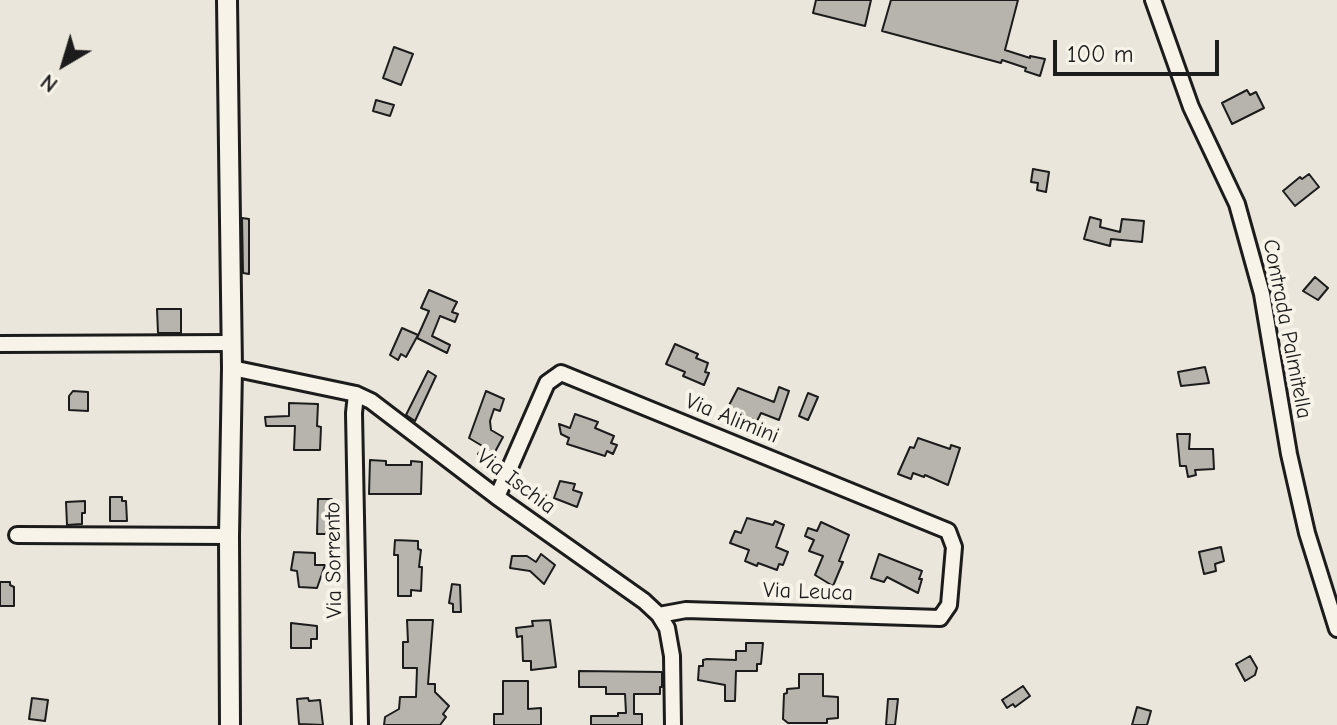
<!DOCTYPE html>
<html>
<head>
<meta charset="utf-8">
<style>
  body { margin:0 }
  #map { position:relative; width:1337px; height:725px; overflow:hidden; background:#eae6dc; font-family:"Comic Neue",sans-serif }
  canvas { display:block }
  .north { position:absolute; left:24px; top:24px; width:80px; height:80px; -webkit-text-stroke:6px #f7f3e8; paint-order:stroke; rotate:218deg; font-size:22px; font-weight:700; line-height:32px; text-align:center; color:#1c1c1c }
  .north::after { content:''; display:block; margin:auto; width:28px; height:36px; background:#1c1c1c; clip-path:polygon(50% 0,100% 100%,50% 72%,0 100%) }
  .scale { position:absolute; left:1053px; top:40px; width:166px; height:36px; box-sizing:border-box; border:4px solid #1c1c1c; border-top:0; padding-left:10px; font-size:24px; line-height:28px; white-space:nowrap; color:#1c1c1c; -webkit-text-stroke:6px #f7f3e8; paint-order:stroke }
</style>
</head>
<body>
<div id="map">
<canvas width="1337" height="725"></canvas>
<div class="north">N</div>
<div class="scale">100 m</div>
</div>
<script>
const ctx = document.querySelector('canvas').getContext('2d');
ctx.lineJoin = 'round';
function paint(path, color) { ctx.fillStyle = color; ctx.fill(path, 'evenodd'); }
const poly = rows => new Path2D(rows.map(r => 'M' + r).join(''));
function strokePath(path, color, width, dash) { ctx.strokeStyle = color; ctx.lineWidth = width; ctx.lineCap = dash ? 'butt' : 'round'; ctx.setLineDash(dash || []); ctx.stroke(path); }
function label(font, color, halo, rows, align = 'center') {
  ctx.font = font + ' "Comic Neue",sans-serif'; ctx.lineWidth = 8; ctx.setLineDash([]); ctx.textBaseline = 'middle'; ctx.strokeStyle = halo; ctx.fillStyle = color; for (const [text, x, y, turn = 0] of rows) {
    ctx.save(); ctx.translate(x, y); ctx.rotate((+turn || 0) * Math.PI / 180); ctx.textAlign = isNaN(turn) ? turn : align; if (halo) ctx.strokeText(text, 0, 0); ctx.fillText(text, 0, 0); ctx.restore();
  }
}
const building = poly([
  [816,0,871,0,865,26,813,13,816,0],
  [891,0,1018,0,1005,50,1030,58,1030,56,1045,59,1040,76,1025,71,1026,68,1002,60,1001,63,882,31,891,0],
  [394,47,413,54,401,85,383,78,394,47],
  [1247,90,1250,95,1256,92,1264,108,1232,124,1222,103,1247,90],
  [376,100,394,105,390,116,373,111,376,100],
  [1033,169,1049,172,1046,192,1037,190,1038,183,1031,182,1033,169],
  [1309,174,1319,187,1295,206,1283,191,1300,177,1302,179,1309,174],
  [1090,217,1101,220,1100,227,1120,232,1122,219,1144,221,1142,242,1111,239,1110,246,1084,239,1090,217],
  [242,218,249,219,249,274,243,273,242,218],
  [1315,277,1328,288,1318,300,1303,291,1315,277],
  [429,290,457,302,452,312,458,314,455,322,440,316,432,336,450,345,447,353,417,338,429,311,421,308,429,290],
  [157,309,181,309,181,333,158,333,157,309],
  [402,328,418,335,406,357,401,354,398,360,390,355,402,328],
  [675,344,698,354,696,358,708,363,705,372,709,373,704,385,683,376,685,372,666,364,675,344],
  [1205,367,1209,383,1181,386,1178,372,1205,367],
  [428,371,436,376,415,421,406,415,428,371],
  [779,387,789,391,779,420,761,413,757,421,726,411,738,388,774,402,779,387],
  [73,391,88,392,88,411,69,410,69,396,73,391],
  [486,391,504,399,500,411,494,409,490,421,491,430,503,437,489,463,478,454,484,447,469,438,486,391],
  [808,393,818,397,808,420,799,416,808,393],
  [289,403,318,404,317,426,321,427,320,450,294,450,295,426,266,426,265,417,289,416,289,403],
  [575,414,598,422,595,428,614,436,611,443,617,445,613,454,607,451,605,456,567,444,569,438,561,434,559,424,570,428,575,414],
  [1177,434,1190,434,1189,449,1213,449,1214,469,1195,470,1196,475,1188,477,1186,466,1180,466,1177,434],
  [918,438,950,449,951,445,960,448,948,485,925,475,924,477,913,473,911,479,898,474,910,447,914,448,918,438],
  [370,460,386,461,386,465,411,465,411,461,422,462,421,494,369,494,370,460],
  [560,481,575,484,573,490,582,493,577,507,554,498,560,481],
  [110,497,122,497,122,501,126,501,127,521,110,521,110,497],
  [318,499,332,499,332,508,336,508,335,517,332,517,332,534,317,534,318,499],
  [85,501,85,513,82,513,82,524,67,525,66,502,85,501],
  [747,518,773,525,775,521,784,525,776,547,788,552,783,565,779,564,777,570,758,563,757,566,745,561,749,550,730,543,735,531,741,533,747,518],
  [821,522,849,535,839,561,843,562,833,586,815,575,823,556,809,551,814,540,805,536,808,528,817,531,821,522],
  [395,540,418,541,418,549,421,550,419,567,422,567,421,591,411,590,411,596,398,596,398,555,394,555,395,540],
  [1221,547,1224,561,1215,564,1216,571,1204,574,1199,552,1221,547],
  [294,552,315,553,315,565,325,565,317,588,299,587,297,571,291,570,294,552],
  [541,554,555,565,544,584,530,571,510,568,512,556,527,556,536,562,541,554],
  [879,554,922,571,919,579,922,579,918,593,887,577,884,582,871,578,879,554],
  [0,582,10,582,10,585,14,587,14,606,0,606,0,582],
  [452,584,460,585,461,612,453,612,453,604,449,603,452,584],
  [407,620,433,620,428,684,435,684,435,692,449,706,443,714,446,717,440,725,384,725,385,717,399,709,400,697,416,697,417,668,403,668,403,642,408,642,407,620],
  [550,620,556,667,531,670,531,661,523,661,522,636,517,637,516,628,533,626,532,621,550,620],
  [291,623,317,626,317,639,311,639,311,648,291,648,291,623],
  [746,643,763,643,761,664,757,664,757,671,736,671,735,701,725,701,725,685,698,680,699,666,703,666,703,660,707,659,736,660,736,651,746,651,746,643],
  [1250,656,1257,668,1255,675,1245,681,1236,664,1250,656],
  [579,671,662,672,662,687,660,687,660,694,634,694,634,714,642,714,642,725,591,725,591,716,618,716,618,713,626,713,625,694,606,694,606,687,579,687,579,671],
  [799,674,823,674,823,696,838,697,838,718,827,719,827,723,788,723,783,719,784,694,787,693,787,689,799,688,799,674],
  [503,681,528,681,528,709,541,708,541,725,494,725,494,714,503,714,503,681],
  [1023,686,1030,696,1015,707,1013,704,1007,708,1002,700,1023,686],
  [32,698,48,700,45,721,29,719,32,698],
  [308,698,309,701,320,700,323,725,299,724,297,699,308,698],
  [888,699,898,699,895,725,886,725,888,699],
  [1137,707,1151,711,1147,725,1132,725,1137,707]
]);
paint(building, '#b6b4ac');
strokePath(building, '#1c1c1c', 2);
const minor = poly([
  [1153,0,1191,107,1237,204,1262,294,1289,454,1307,533,1337,629],
  [0,344,231,343],
  [232,368,356,394,371,401,497,497,644,601,659,615,667,628,672,656,673,725],
  [356,394,354,413,360,725],
  [497,497,547,383,561,373,948,531,954,547,949,605,940,618,686,610,659,615],
  [17,535,229,536]
]);
const major = poly([
  [227,0,232,368,229,536,230,725]
]);
strokePath(minor, '#1c1c1c', 20);
strokePath(major, '#1c1c1c', 24);
strokePath(minor, '#f7f3e8', 14);
strokePath(major, '#f7f3e8', 18);
label('22px', '#1c1c1c', '#f7f3e8', [
  ["Contrada Palmitella",1287,329,79],
  ["Via Alimini",732,419,22],
  ["Via Ischia",516,482,37],
  ["Via Sorrento",334,560,-91],
  ["Via Leuca",808,592,2]
]);
</script>
</body>
</html>
